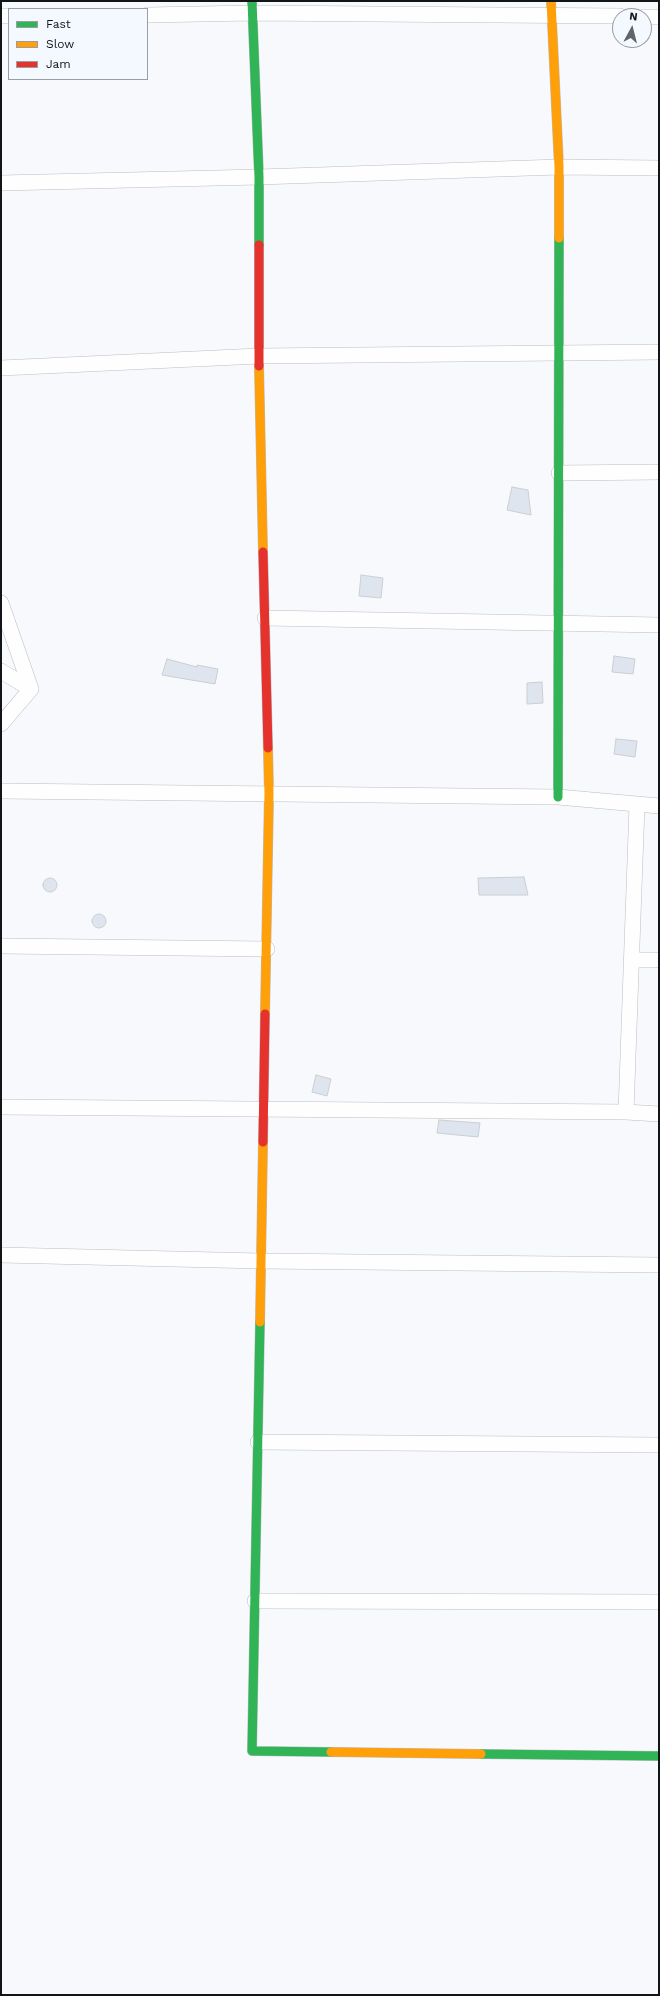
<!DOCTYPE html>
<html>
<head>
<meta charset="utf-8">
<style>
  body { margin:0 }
  #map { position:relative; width:660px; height:1996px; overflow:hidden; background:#f7f9fc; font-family:"Work Sans",sans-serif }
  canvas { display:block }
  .frame { position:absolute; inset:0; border:2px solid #121518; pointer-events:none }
  .legend { position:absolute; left:8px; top:8px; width:140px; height:72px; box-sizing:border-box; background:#f4f9ff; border:1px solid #9a9ea3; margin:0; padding:5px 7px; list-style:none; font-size:12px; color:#121518 }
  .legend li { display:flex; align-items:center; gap:8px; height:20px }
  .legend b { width:20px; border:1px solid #9a9ea3 }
  .north { position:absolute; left:612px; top:8px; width:40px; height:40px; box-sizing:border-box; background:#f4f9ff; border:1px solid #9a9ea3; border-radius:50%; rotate:7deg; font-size:11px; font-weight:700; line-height:16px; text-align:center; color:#121518 }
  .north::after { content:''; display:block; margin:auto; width:14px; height:18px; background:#626568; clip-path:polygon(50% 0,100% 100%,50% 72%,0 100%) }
</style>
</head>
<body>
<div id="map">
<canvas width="660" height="1996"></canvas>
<div class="frame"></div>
<ul class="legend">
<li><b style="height:5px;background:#30b455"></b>Fast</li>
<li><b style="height:5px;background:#ff9f0a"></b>Slow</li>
<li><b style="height:5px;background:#e5322d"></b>Jam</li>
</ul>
<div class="north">N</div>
</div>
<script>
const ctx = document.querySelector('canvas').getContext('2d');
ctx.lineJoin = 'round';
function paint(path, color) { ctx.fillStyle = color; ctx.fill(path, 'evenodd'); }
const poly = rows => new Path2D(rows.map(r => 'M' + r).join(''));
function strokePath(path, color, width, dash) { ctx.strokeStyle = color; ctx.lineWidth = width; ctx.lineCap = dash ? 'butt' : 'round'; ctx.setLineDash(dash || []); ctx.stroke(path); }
const building = poly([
  [512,487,528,490,531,515,507,510,512,487],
  [361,575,383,578,381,598,359,596,361,575],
  [614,656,635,659,633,674,612,672,614,656],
  [167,659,197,667,197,665,218,669,215,684,162,675,167,659],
  [542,682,543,703,527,704,527,683,542,682],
  [616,739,637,741,635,757,614,754,616,739],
  [524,877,528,895,479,895,478,878,524,877],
  '43 885a7 7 0 1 1 14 0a7 7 0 1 1-14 0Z',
  '92 921a7 7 0 1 1 14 0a7 7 0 1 1-14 0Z',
  [316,1075,331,1079,327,1096,312,1092,316,1075],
  [439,1120,480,1123,478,1137,437,1133,439,1120]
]);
paint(building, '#dee5ee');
strokePath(building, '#ccced1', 1);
const street = poly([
  [147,15,252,13,620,16],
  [1,16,9,16],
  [644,17,659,17],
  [1,183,259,177,559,167,659,168],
  [1,368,259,356,659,352],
  [559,473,659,472],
  [1,603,31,689,1,724],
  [265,618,659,625],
  [1,671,31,689],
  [1,791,558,797,659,806],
  [1,946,267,949],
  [631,960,659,960],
  [1,1107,626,1112,659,1114],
  [626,1112,637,805],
  [1,1255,261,1261,659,1265],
  [258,1442,659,1445],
  [255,1601,659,1602]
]);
const fast = poly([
  [252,1,259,177,259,245],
  [558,797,559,238],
  [260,1322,252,1751,331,1752],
  [481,1754,659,1756]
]);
const slow = poly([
  [551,1,559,167,559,238],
  [259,366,263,552],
  [265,1014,269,794,268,748],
  [260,1322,263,1142],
  [331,1752,481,1754]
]);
const jam = poly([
  [259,245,259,366],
  [263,552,268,748],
  [263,1142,265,1014]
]);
strokePath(street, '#bbbec1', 16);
strokePath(fast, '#bbbec1', 10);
strokePath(slow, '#bbbec1', 10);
strokePath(jam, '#bbbec1', 10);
strokePath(street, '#fefeff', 15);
strokePath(fast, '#30b455', 9);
strokePath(slow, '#ff9f0a', 9);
strokePath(jam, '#e5322d', 9);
</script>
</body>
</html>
